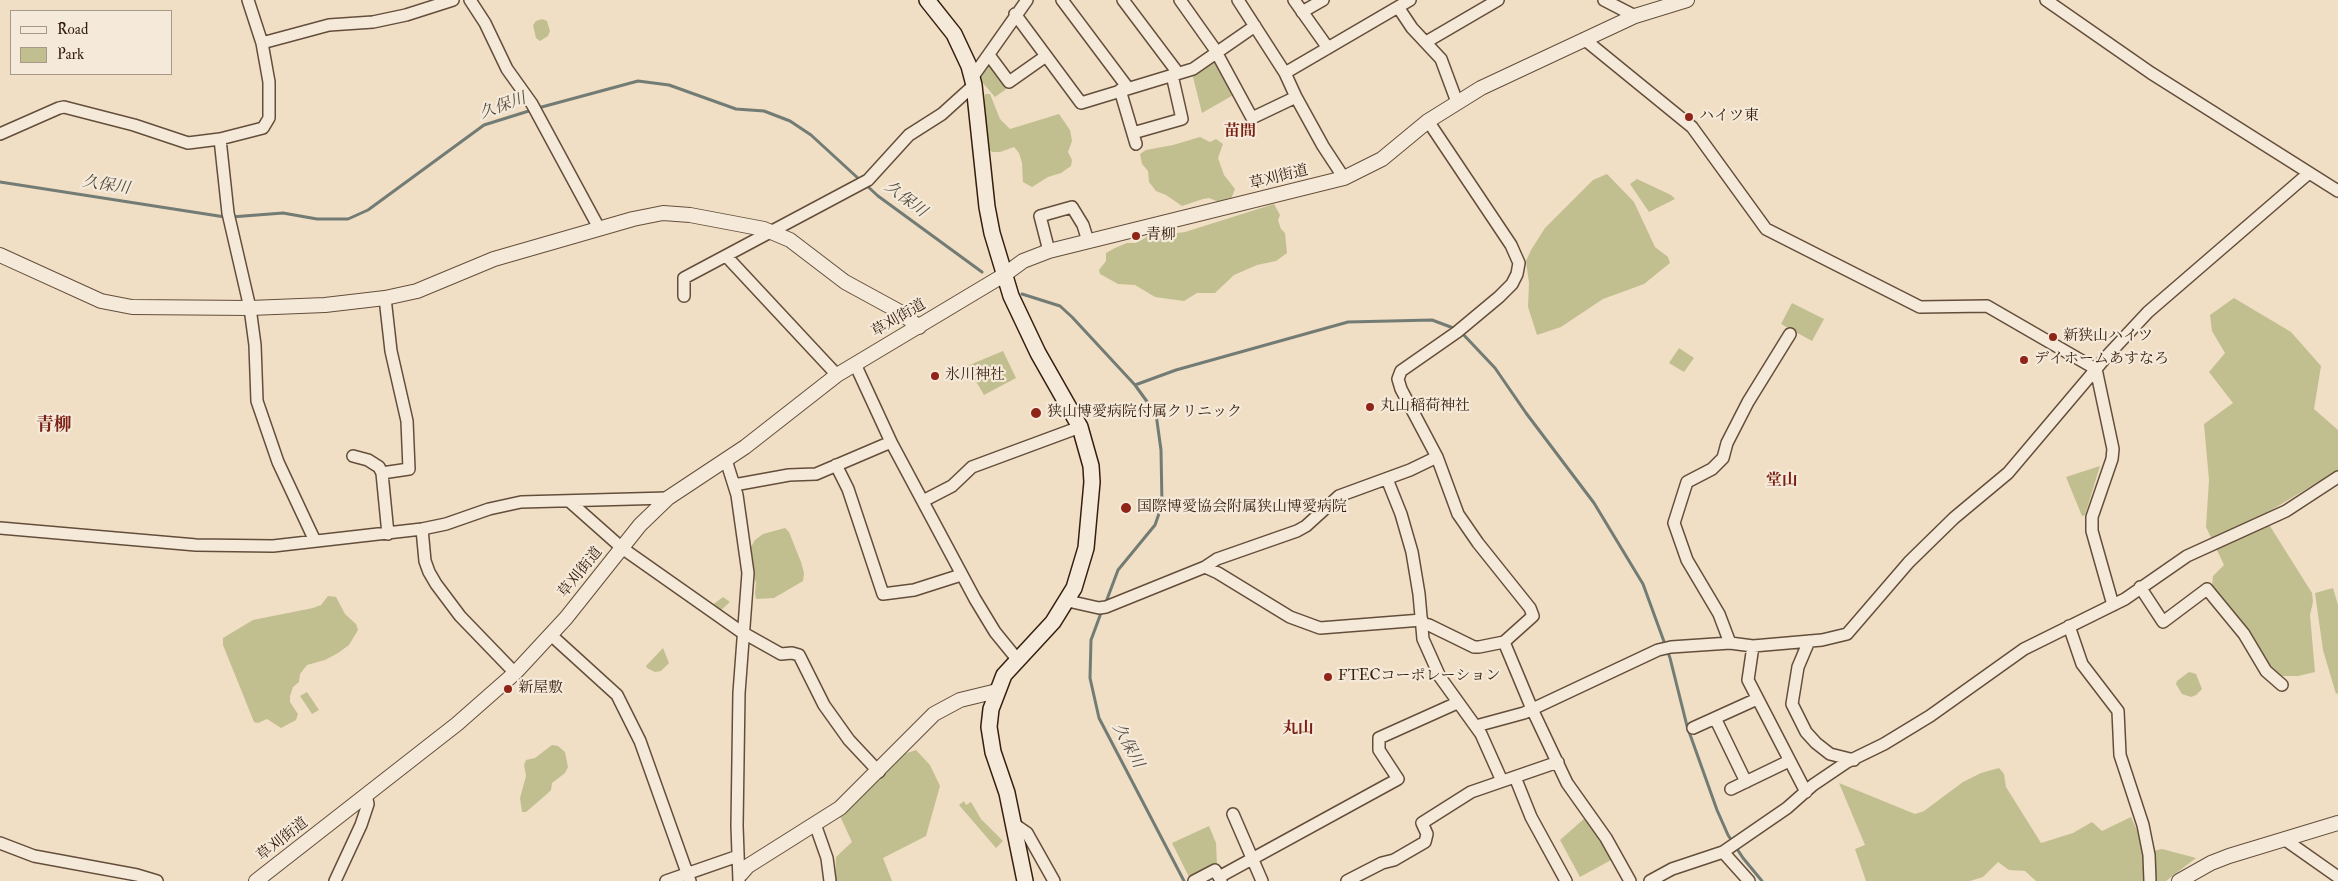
<!DOCTYPE html>
<html>
<head>
<meta charset="utf-8">
<style>
  body { margin:0 }
  #map { position:relative; width:2338px; height:881px; overflow:hidden; background:#f0dec5; font-family:"IM FELL Double Pica",serif }
  canvas { display:block }
  .legend { position:absolute; left:10px; top:10px; width:162px; height:65px; box-sizing:border-box; background:#f5ead9; border:1px solid #a89887; margin:0; padding:6px 9px; list-style:none; font-size:15px; color:#351e0d }
  .legend li { display:flex; align-items:center; gap:10px; height:25px }
  .legend b { width:25px; border:1px solid #a89887 }
</style>
</head>
<body>
<div id="map">
<canvas width="2338" height="881"></canvas>
<ul class="legend">
<li><b style="height:6px;background:#f5ead9"></b>Road</li>
<li><b style="height:14px;background:#c1bf90"></b>Park</li>
</ul>
</div>
<script>
const ctx = document.querySelector('canvas').getContext('2d');
ctx.lineJoin = 'round';
function paint(path, color) { ctx.fillStyle = color; ctx.fill(path, 'evenodd'); }
const poly = rows => new Path2D(rows.map(r => 'M' + r).join(''));
function strokePath(path, color, width, dash) { ctx.strokeStyle = color; ctx.lineWidth = width; ctx.lineCap = dash ? 'butt' : 'round'; ctx.setLineDash(dash || []); ctx.stroke(path); }
function label(font, color, halo, rows, align = 'center') {
  ctx.font = font + ' "IM FELL Double Pica","Noto Serif JP",serif'; ctx.lineWidth = 4.5; ctx.setLineDash([]); ctx.textBaseline = 'middle'; ctx.strokeStyle = halo; ctx.fillStyle = color; for (const [text, x, y, turn = 0] of rows) {
    ctx.save(); ctx.translate(x, y); ctx.rotate((+turn || 0) * Math.PI / 180); ctx.textAlign = isNaN(turn) ? turn : align; if (halo) ctx.strokeText(text, 0, 0); ctx.fillText(text, 0, 0); ctx.restore();
  }
}
paint(poly([
  [542,19,547,21,550,31,548,36,540,41,536,38,533,25,536,21],
  [1213,60,1217,62,1235,94,1202,113,1192,73],
  [992,65,1009,87,995,97,982,82,981,77,988,66],
  [985,94,990,94,1000,119,1010,129,1059,114,1070,130,1072,141,1068,152,1072,160,1071,166,1061,173,1048,177,1032,187,1023,182,1022,163,1019,153,1014,147,1000,152,993,152,988,150,984,107],
  [1200,137,1210,142,1216,139,1223,144,1218,158,1224,175,1235,189,1231,199,1219,202,1209,198,1203,199,1182,206,1166,195,1156,191,1149,182,1148,171,1142,164,1140,154,1146,150,1173,145],
  [1607,174,1634,202,1655,247,1668,257,1670,263,1644,284,1603,299,1561,327,1537,335,1528,307,1529,283,1526,261,1531,250,1545,228,1593,180],
  [1637,179,1671,195,1675,199,1649,212,1630,184],
  [1274,204,1280,215,1278,220,1281,229,1285,233,1287,253,1276,261,1257,265,1234,275,1215,293,1197,293,1184,301,1155,297,1135,285,1118,284,1100,274,1099,270,1106,261,1106,253,1115,248,1127,243,1136,243,1147,237,1185,232],
  [2234,298,2291,332,2321,366,2314,409,2338,430,2338,470,2263,515,2312,593,2313,602,2310,615,2315,672,2298,676,2283,676,2273,671,2244,627,2212,586,2213,576,2224,565,2206,527,2209,480,2204,424,2233,403,2209,372,2225,353,2212,331,2210,315],
  [1792,303,1824,319,1812,341,1781,324],
  [1679,348,1694,358,1684,372,1669,363],
  [1003,351,1016,378,984,395,967,366],
  [2100,466,2085,515,2082,516,2066,477],
  [785,528,789,532,801,562,804,573,803,581,774,598,756,599,755,593,756,583,749,556,751,547,755,540,763,534],
  [2333,588,2338,605,2338,693,2336,694,2323,650,2315,593],
  [328,596,336,597,345,614,356,624,358,630,349,645,338,653,325,660,307,665,300,674,299,682,293,687,290,696,290,702,298,714,296,720,281,728,267,719,258,723,254,722,223,645,223,638,253,620,313,608,321,605],
  [723,597,730,602,719,612,711,606],
  [663,648,669,663,661,671,655,672,647,668,646,666],
  [2189,672,2196,674,2202,689,2196,695,2191,697,2182,694,2176,684,2177,681],
  [307,692,319,710,312,714,300,696],
  [552,745,558,746,565,752,568,767,565,773,552,783,551,790,547,794,526,812,522,812,520,798,526,776,524,765,526,760,535,758],
  [916,750,930,765,940,786,926,836,883,858,892,881,835,881,836,857,852,842,840,816,879,779,901,755],
  [1999,768,2004,774,2006,787,2041,843,2073,833,2092,822,2102,831,2131,817,2137,830,2143,853,2162,849,2196,858,2166,881,2036,881,2025,871,2009,870,1998,862,1983,877,1970,881,1866,881,1855,849,1865,845,1839,783,1915,814,1924,811,1963,782,1981,773],
  [964,801,966,805,971,802,981,819,1003,841,996,848,959,805],
  [1586,817,1613,859,1580,877,1560,840],
  [1209,826,1216,843,1217,865,1190,879,1172,843]
]), '#c1bf90');
strokePath(poly([
  [538,108,638,81,669,85,736,109,764,111,790,121,811,135,860,180],
  [0,182,225,217],
  [865,184,878,196,982,272],
  [231,217,283,213,317,219,348,219,368,210,484,125,532,110],
  [1022,294,1060,306,1072,317,1135,385,1156,414,1161,450,1162,505,1155,525,1118,570,1106,602],
  [1461,332,1495,368,1526,413,1594,503,1643,584,1670,658,1687,726,1717,810,1728,835,1743,858,1762,881],
  [1135,385,1176,370,1348,322,1432,320,1456,329],
  [1101,613,1091,640,1090,678,1099,718,1184,881]
]), '#727c75', 3);
const minor = poly([
  [470,0,485,23,507,69,532,104,599,228],
  [1062,0,1128,88],
  [1123,0,1178,73],
  [1180,0,1214,48,1252,118,1296,97],
  [1238,0,1285,73,1296,97,1323,146,1344,178],
  [1294,0,1328,48],
  [1604,0,1635,16],
  [2046,0,2151,73,2338,191],
  [1398,7,1412,28,1441,59,1457,102],
  [1302,12,1323,0],
  [1015,14,1081,103,1193,69,1255,26],
  [1584,39,1692,127,1766,229,1920,307,1987,306,2096,369,2113,449,2112,459,2092,517,2092,531,2113,605],
  [1426,42,1498,0],
  [262,43,329,25,373,22,406,15,453,0],
  [989,55,1009,82,1046,56],
  [1285,73,1410,0],
  [972,78,1027,0],
  [1120,90,1136,144],
  [1133,133,1182,119,1172,75],
  [0,134,59,108,64,107,134,125,188,143,220,139,263,128,269,118,269,82,262,43,248,0],
  [220,139,228,213,250,308,255,345,257,401,278,462,315,541],
  [1049,251,1040,216,1072,207,1083,225,1088,241],
  [727,257,837,375],
  [684,296,684,278,868,180,909,135,942,114,974,85],
  [855,364,891,442],
  [353,456,368,460,379,467,382,473,388,534],
  [726,460,737,495,748,573,739,693,737,826,739,881],
  [836,465,848,489,883,594,914,590,961,575],
  [382,473,409,469,407,421,391,351,385,298],
  [1387,479,1401,514,1412,552,1419,594,1423,639,1440,677,1481,734,1502,781],
  [734,485,789,475,816,474,891,442,975,599,995,632,1017,659],
  [569,501,622,548,740,631,781,654,792,653,799,655,824,705,849,740,879,772],
  [923,501,952,486,972,467,1080,427],
  [0,528,196,545,273,546,422,529,446,524,489,509,521,502,668,498],
  [422,529,425,561,429,572,436,584,460,616,515,673],
  [1205,567,1218,573,1290,617,1320,628,1422,620],
  [2140,587,2163,622,2207,589,2244,634,2266,671,2282,685],
  [1068,601,1099,608,1106,607,1205,567,1217,559,1297,531,1306,526,1339,496,1410,470,1437,457],
  [1422,624,1429,625,1474,647,1479,647,1504,642,1533,616,1530,608,1478,543,1458,514,1437,457,1401,389,1398,379,1401,371,1457,332,1499,297,1512,284,1517,274,1519,263,1511,245,1428,121],
  [2069,626,2082,664,2118,711,2120,755,2143,825,2149,855,2150,881],
  [551,635,617,695,640,741,690,881],
  [1809,641,1798,667,1792,704,1806,732,1816,743,1830,754,1854,760],
  [1504,642,1532,709,1567,783,1606,838,1630,881],
  [1730,643,1719,614,1687,560,1674,523,1687,482,1712,469,1723,458,1727,443,1748,402,1790,334],
  [1753,646,1748,680,1806,792],
  [1715,718,1746,782],
  [1476,726,1524,713,1658,650,1671,647,1730,643,1753,646,1822,640,1847,634,1909,562,1954,518,2008,473,2107,356,2148,312,2309,173],
  [1693,728,1757,699],
  [1515,777,1531,817,1566,881],
  [1731,789,1789,761],
  [1233,814,1262,881],
  [815,824,827,858,830,881],
  [1014,824,1027,833,1054,881],
  [2284,839,2338,877],
  [0,843,34,856,137,875,157,881],
  [1723,852,1749,881],
  [335,881,361,825,368,804,366,795],
  [666,881,738,856],
  [1194,881,1215,870,1219,877],
  [1221,881,1219,877,1398,779,1379,750,1379,738,1457,703],
  [1347,881,1382,863,1394,860,1425,842,1427,834,1422,823,1471,792,1558,762],
  [1650,881,1672,869,1723,852,1787,808,1813,785,1847,762,1884,744,1930,716,2024,649,2125,599,2187,556,2286,511,2338,477]
]);
const tertiary = poly([
  [0,255,101,301,132,307,250,308,325,305,385,298,417,291,494,259,633,219,663,213,690,215,764,229,790,240,845,282,900,312,919,327],
  [741,874,748,866,840,808,934,714,960,700,997,691],
  [256,881,457,724,515,673,566,618,640,525,668,498,745,447,837,375,1004,275,1023,261,1049,251,1344,178,1382,159,1428,121,1481,88,1635,16,1687,0],
  [2179,881,2211,863,2229,856,2338,823]
]);
const secondary = poly([
  [927,0,954,34,969,66,974,85,987,207,992,233,1011,296,1038,353,1080,427,1091,466,1092,482,1086,548,1074,588,1053,622,1004,675,991,709,989,727,993,752,1007,793,1025,881]
]);
strokePath(minor, '#644e3b', 14);
strokePath(tertiary, '#644e3b', 16);
strokePath(secondary, '#351e0d', 18);
strokePath(minor, '#f5ead9', 11);
strokePath(tertiary, '#f5ead9', 14);
strokePath(secondary, '#f5ead9', 15);
for (const [x, y, r, color] of [
  [1689,117,5,"#8f2418"],
  [1136,236,5,"#8f2418"],
  [2053,337,5,"#8f2418"],
  [2024,360,5,"#8f2418"],
  [935,376,5,"#8f2418"],
  [1370,407,5,"#8f2418"],
  [1036,413,6,"#8f2418"],
  [1126,508,6,"#8f2418"],
  [1328,677,5,"#8f2418"],
  [508,689,5,"#8f2418"]
]) { const dot = new Path2D(); dot.arc(x, y, r, 0, 2 * Math.PI); ctx.fillStyle = color; ctx.fill(dot); strokePath(dot, '#f5ead9', 2); }
label('15px', '#351e0d', '#f5ead9', [
  ["ハイツ東",1699,117],
  ["青柳",1146,236],
  ["新狭山ハイツ",2063,337],
  ["デイホームあすなろ",2034,360],
  ["氷川神社",945,376],
  ["丸山稲荷神社",1380,407],
  ["狭山博愛病院付属クリニック",1047,413],
  ["国際博愛協会附属狭山博愛病院",1137,508],
  ["FTECコーポレーション",1338,677],
  ["新屋敷",518,689]
], 'left');
label('15px', '#351e0d', '#f5ead9', [
  ["草刈街道",1279,178,-14],
  ["草刈街道",899,319,-30],
  ["草刈街道",581,573,-51],
  ["草刈街道",283,840,-38]
]);
label('italic 16px', '#544d41', '#f5ead9', [
  ["久保川",503,107,-20],
  ["久保川",106,186,9],
  ["久保川",905,200,37],
  ["久保川",1127,746,62]
]);
label('bold 16px', '#7a1f14', '#f5ead9', [
  ["苗間",1240,133],
  ["堂山",1782,482],
  ["丸山",1298,730]
]);
label('bold 18px', '#7a1f14', '#f5ead9', [
  ["青柳",54,426]
]);
</script>
</body>
</html>
